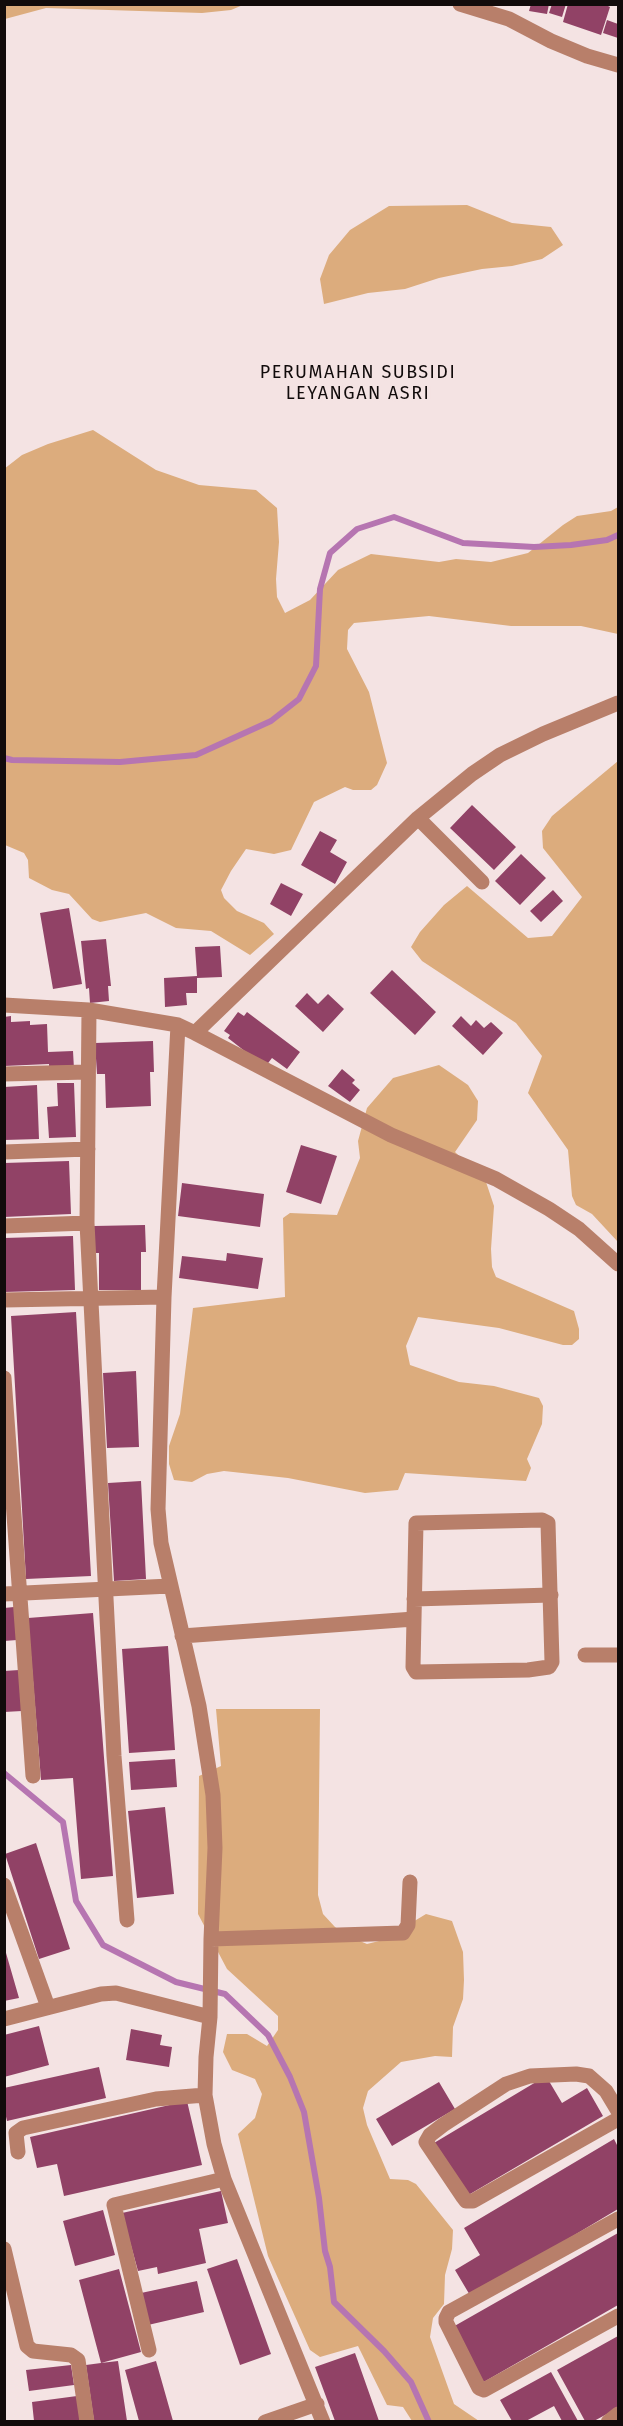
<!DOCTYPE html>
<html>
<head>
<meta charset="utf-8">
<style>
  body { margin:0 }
  #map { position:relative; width:623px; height:2426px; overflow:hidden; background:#f4e3e3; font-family:"Fira Sans",sans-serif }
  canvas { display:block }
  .frame { position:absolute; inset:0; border:6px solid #110b0b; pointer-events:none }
</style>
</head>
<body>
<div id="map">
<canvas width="623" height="2426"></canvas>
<div class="frame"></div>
</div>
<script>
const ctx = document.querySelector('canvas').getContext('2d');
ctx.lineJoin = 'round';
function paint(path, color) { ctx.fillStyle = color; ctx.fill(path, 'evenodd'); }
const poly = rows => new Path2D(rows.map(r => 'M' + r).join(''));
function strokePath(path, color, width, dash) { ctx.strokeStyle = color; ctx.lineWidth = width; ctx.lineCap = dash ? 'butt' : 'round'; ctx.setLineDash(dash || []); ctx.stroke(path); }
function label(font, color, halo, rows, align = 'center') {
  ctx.font = font + ' "Fira Sans",sans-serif'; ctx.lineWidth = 6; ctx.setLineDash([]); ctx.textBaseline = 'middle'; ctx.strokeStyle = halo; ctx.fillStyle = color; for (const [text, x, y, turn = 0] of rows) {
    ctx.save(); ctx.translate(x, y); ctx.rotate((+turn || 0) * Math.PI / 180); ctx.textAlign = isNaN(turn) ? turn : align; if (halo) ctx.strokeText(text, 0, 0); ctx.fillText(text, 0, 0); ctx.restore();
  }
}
paint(poly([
  [5,4,243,4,243,5,231,10,202,13,46,8,5,19],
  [467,205,512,223,551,227,563,245,542,259,512,266,482,269,439,278,405,289,368,293,324,304,320,279,329,255,350,230,389,206],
  [93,430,156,470,199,485,256,490,277,508,279,542,276,579,277,597,285,613,310,600,338,570,371,554,439,562,456,559,491,562,528,553,563,525,577,516,611,511,618,507,618,634,581,626,511,626,429,616,354,623,348,630,347,649,369,692,387,763,377,785,371,790,353,790,345,787,314,802,291,850,274,854,246,849,231,871,221,890,224,898,237,911,264,923,274,934,250,955,211,931,176,928,146,913,100,922,92,919,69,894,52,890,29,878,28,860,24,853,5,845,4,469,22,455,48,444],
  [618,761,618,1242,592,1214,576,1205,572,1196,568,1150,528,1093,542,1056,516,1023,422,961,411,947,420,932,444,905,467,886,528,938,552,936,582,897,543,848,542,831,552,816],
  [439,1065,468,1085,478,1101,477,1120,455,1152,486,1182,494,1206,491,1249,492,1267,496,1277,574,1311,579,1329,579,1339,572,1345,563,1345,499,1328,418,1317,406,1346,410,1365,459,1382,494,1386,539,1398,543,1406,542,1424,527,1459,531,1468,526,1481,405,1473,398,1490,365,1493,288,1478,224,1471,207,1474,192,1482,174,1480,169,1464,169,1446,180,1414,193,1308,285,1297,283,1218,290,1213,337,1215,360,1158,358,1141,367,1108,393,1078],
  [216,1709,320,1709,318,1895,323,1914,335,1927,350,1937,367,1944,383,1940,426,1914,452,1921,463,1952,464,1980,463,1999,453,2027,452,2057,435,2056,401,2062,368,2091,363,2108,367,2125,390,2179,408,2180,416,2184,453,2230,452,2249,445,2275,444,2304,433,2318,430,2337,454,2404,479,2421,412,2421,403,2407,387,2405,358,2346,320,2357,310,2350,268,2256,238,2134,255,2118,262,2094,255,2079,232,2070,223,2052,227,2034,247,2034,267,2046,278,2030,278,2016,227,1969,198,1914,199,1776,221,1766]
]), '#dcac7d');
strokePath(poly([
  [4,758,12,760,120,762,196,755,271,721,299,699,316,666,320,589,330,553,357,529,394,517,463,543,534,547,571,545,607,540,618,535],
  [4,1773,63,1822,76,1901,103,1945,176,1982,225,1994,268,2035,290,2077,304,2112,319,2198,325,2251,330,2267,334,2302,384,2351,411,2382,429,2422]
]), '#b675b1', 6);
paint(poly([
  [531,4,549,4,547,14,529,11],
  [552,4,566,4,562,17,549,13],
  [568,4,604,4,610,7,601,35,563,22],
  [607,20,618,24,618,38,603,33],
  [472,805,516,847,494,870,450,828],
  [320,831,337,840,330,852,347,862,335,884,301,865],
  [521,854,546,878,520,905,495,881],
  [281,883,303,894,291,916,270,904],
  [553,890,563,901,541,922,530,911],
  [69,908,82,984,53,989,40,913],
  [106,939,111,986,108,986,109,1001,90,1003,89,988,86,989,81,941],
  [220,946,222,977,197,978,197,993,186,993,187,1005,165,1007,164,978,197,976,195,947],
  [392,970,436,1012,415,1035,370,993],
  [307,993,318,1004,328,994,344,1009,323,1032,295,1006],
  [238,1012,244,1016,247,1012,300,1052,287,1069,272,1058,265,1067,228,1038,230,1035,224,1031],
  [11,1016,11,1022,30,1021,30,1025,47,1024,48,1052,73,1051,74,1069,49,1070,49,1064,4,1066,4,1017],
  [461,1016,471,1026,476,1020,484,1028,491,1022,503,1033,483,1055,452,1026],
  [153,1041,154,1072,150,1072,151,1106,106,1108,105,1074,97,1074,95,1043],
  [342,1069,355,1080,352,1083,360,1090,350,1102,328,1086],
  [57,1083,74,1083,76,1137,49,1138,47,1107,58,1106],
  [37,1085,39,1139,4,1140,4,1087],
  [301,1145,337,1156,321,1204,286,1192],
  [69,1161,71,1214,4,1217,4,1163],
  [182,1183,264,1194,260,1227,178,1216],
  [145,1225,146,1252,141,1252,141,1290,99,1290,99,1253,94,1253,94,1226],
  [73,1236,75,1290,4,1292,4,1238],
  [227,1253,263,1258,258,1289,179,1278,182,1256,226,1261],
  [76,1312,91,1576,26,1579,11,1316],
  [136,1371,139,1447,107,1448,103,1373],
  [141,1481,146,1579,114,1581,108,1483],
  [14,1607,17,1640,4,1641,4,1608],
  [93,1613,113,1876,81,1879,73,1778,41,1780,28,1618],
  [168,1646,175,1750,129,1753,122,1649],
  [19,1670,22,1711,4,1712,4,1671],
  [175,1759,177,1787,131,1790,129,1762],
  [165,1807,174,1894,137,1898,128,1811],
  [36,1843,70,1949,39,1959,5,1854],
  [4,1946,19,1998,4,2001],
  [39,2026,49,2065,4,2077,4,2035],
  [131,2029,162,2035,160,2045,172,2047,169,2067,126,2060],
  [99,2067,106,2098,7,2121,4,2108,4,2088],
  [546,2076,562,2103,587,2088,603,2116,465,2197,434,2143],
  [439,2082,455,2109,392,2146,376,2119],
  [187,2101,202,2165,64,2196,57,2164,37,2168,30,2137],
  [614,2139,618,2147,618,2209,471,2297,455,2270,480,2255,464,2228],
  [221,2191,228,2223,199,2229,206,2263,158,2274,157,2267,138,2271,122,2213],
  [103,2210,115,2255,75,2266,63,2221],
  [618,2233,618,2305,482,2383,451,2328],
  [237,2259,271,2354,240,2365,207,2269],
  [119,2269,141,2352,101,2363,118,2361,127,2421,94,2421,86,2365,101,2363,79,2280],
  [197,2281,204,2312,148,2325,141,2293],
  [618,2336,618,2408,594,2421,585,2421,557,2370],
  [355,2353,379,2421,335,2421,315,2367],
  [156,2361,173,2421,139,2421,125,2370],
  [71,2365,74,2385,29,2391,26,2370],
  [551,2372,578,2421,562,2421,554,2406,526,2421,512,2421,500,2400],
  [77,2396,80,2421,34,2421,32,2402]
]), '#914266');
strokePath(poly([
  [460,4,509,19,551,41,587,56,618,65],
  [418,818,482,882],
  [4,1005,89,1010,178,1025,195,1033,418,818,472,774,500,755,543,734,618,703],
  [89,1010,87,1223,114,1756,127,1920],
  [178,1025,164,1297,158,1509,161,1543,199,1706,213,1795,215,1848,211,1939,210,2017,206,2057,205,2095,214,2144,224,2179,323,2422],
  [195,1033,391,1135,496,1179,549,1209,579,1229,618,1264],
  [4,1074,88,1072],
  [4,1152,88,1149],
  [4,1226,87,1223],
  [4,1300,164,1297],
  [4,1378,33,1776],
  [4,1594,170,1586],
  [414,1599,551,1595],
  [182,1636,414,1619,416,1523,542,1520,548,1523,552,1662,549,1667,528,1670,416,1672,413,1667,414,1619],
  [585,1655,618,1655],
  [4,1885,48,2007],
  [211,1939,403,1933,408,1925,410,1882],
  [4,2019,101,1994,116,1993,210,2017],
  [618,2111,606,2091,589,2076,576,2074,530,2076,506,2084,443,2125,430,2135,426,2142,463,2197,466,2201,473,2201,618,2119],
  [18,2152,16,2133,23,2128,156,2099,205,2095],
  [618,2219,449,2312,446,2318,446,2322,479,2388,484,2390,618,2316],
  [4,2249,27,2346,33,2351,71,2355,78,2360,87,2422],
  [149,2350,114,2205,224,2179],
  [265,2422,317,2404],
  [608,2422,618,2414]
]), '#b87f6a', 15);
ctx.letterSpacing = '1.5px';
label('18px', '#110b0b', '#f4e3e3', [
  ["PERUMAHAN SUBSIDI",358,373],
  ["LEYANGAN ASRI",358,394]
]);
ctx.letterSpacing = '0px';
</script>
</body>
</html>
